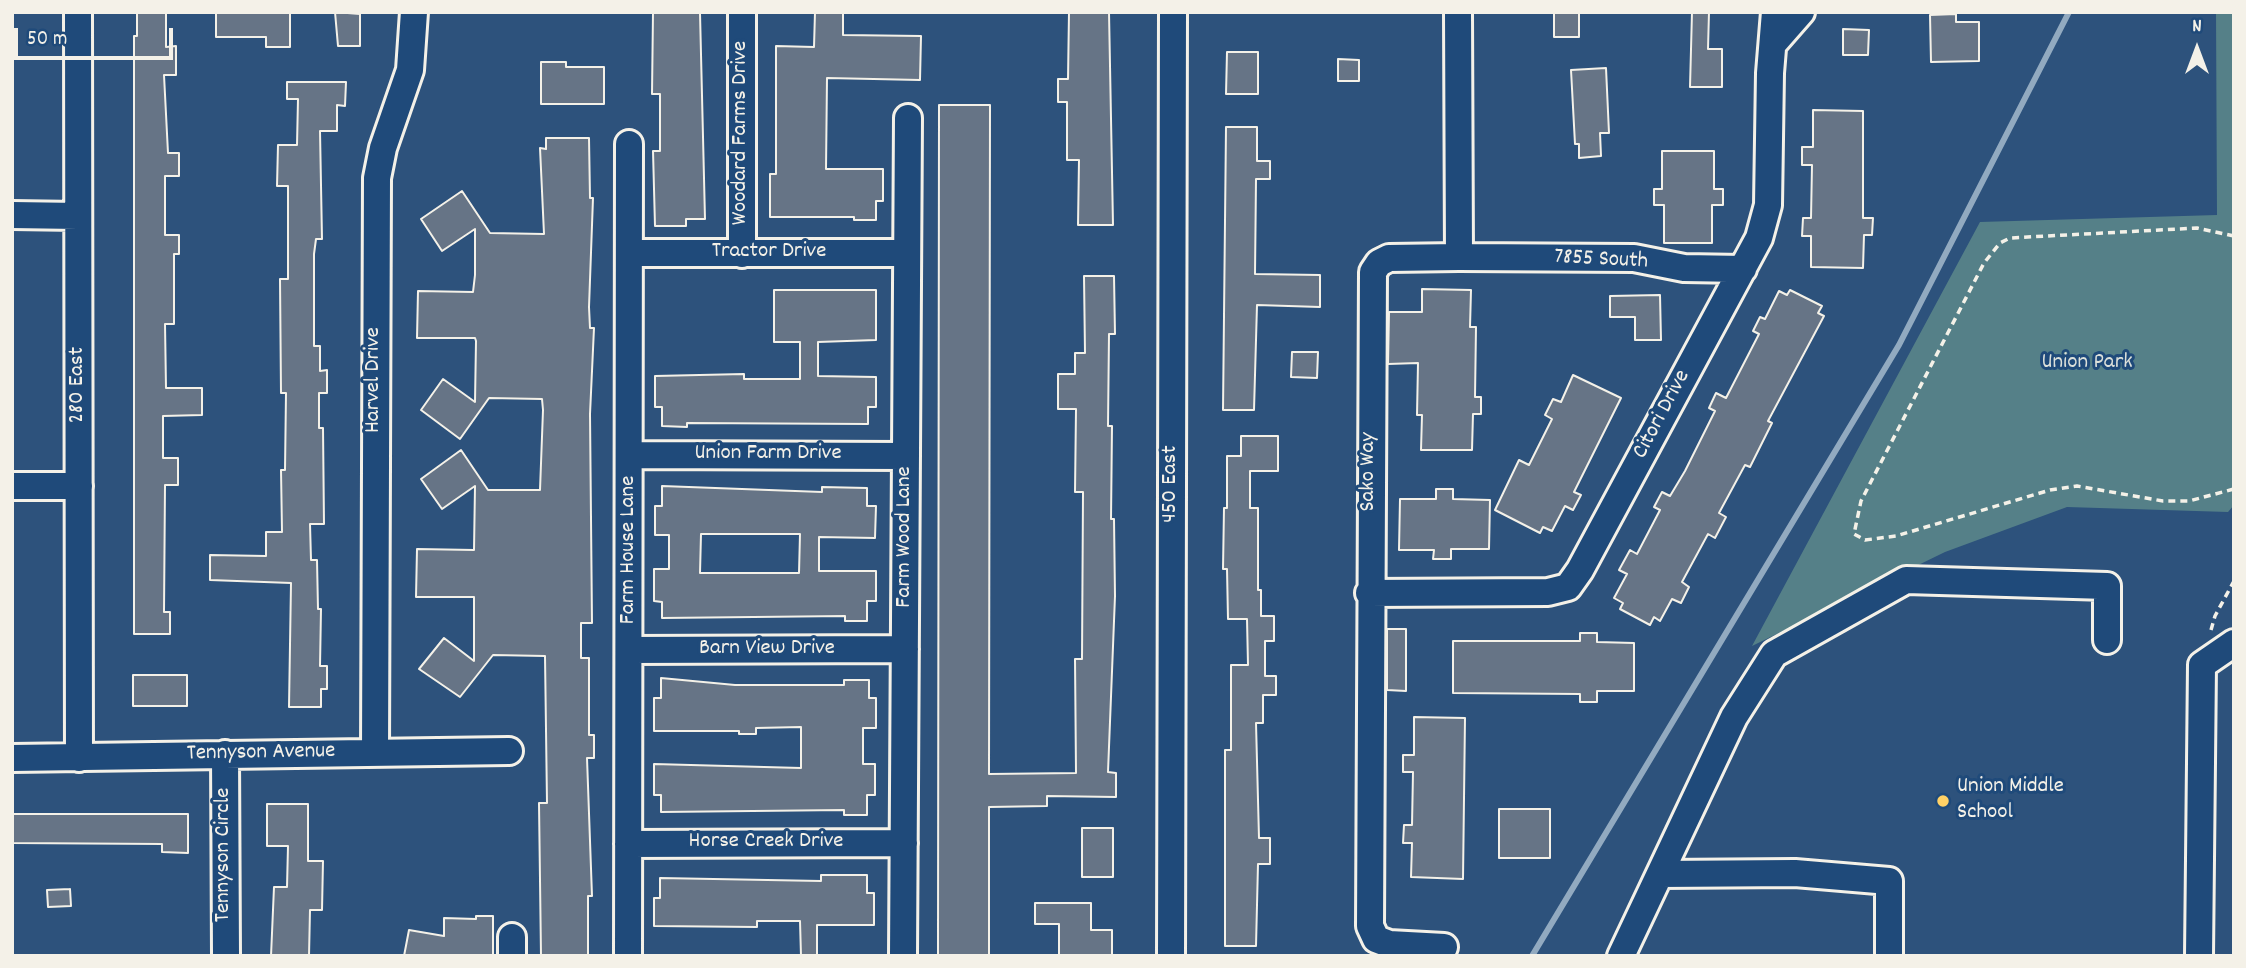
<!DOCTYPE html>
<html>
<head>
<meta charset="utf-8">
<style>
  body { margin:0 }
  #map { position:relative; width:2246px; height:968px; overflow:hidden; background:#2d527c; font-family:Dekko,sans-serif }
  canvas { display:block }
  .frame { position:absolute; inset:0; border:14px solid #f4f1e8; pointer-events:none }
  .north { position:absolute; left:2162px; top:14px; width:70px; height:70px; -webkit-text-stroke:5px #1f4a7a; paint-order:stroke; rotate:0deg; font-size:19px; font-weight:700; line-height:28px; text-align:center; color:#f4f1e8 }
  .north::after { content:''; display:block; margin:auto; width:24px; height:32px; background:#f4f1e8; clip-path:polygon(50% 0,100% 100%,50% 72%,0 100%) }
  .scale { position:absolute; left:14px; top:28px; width:159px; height:32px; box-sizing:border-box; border:4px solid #f4f1e8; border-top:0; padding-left:9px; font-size:21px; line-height:24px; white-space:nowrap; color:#f4f1e8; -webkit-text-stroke:5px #1f4a7a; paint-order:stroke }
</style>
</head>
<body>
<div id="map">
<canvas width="2246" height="968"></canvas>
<div class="frame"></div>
<div class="north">N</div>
<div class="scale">50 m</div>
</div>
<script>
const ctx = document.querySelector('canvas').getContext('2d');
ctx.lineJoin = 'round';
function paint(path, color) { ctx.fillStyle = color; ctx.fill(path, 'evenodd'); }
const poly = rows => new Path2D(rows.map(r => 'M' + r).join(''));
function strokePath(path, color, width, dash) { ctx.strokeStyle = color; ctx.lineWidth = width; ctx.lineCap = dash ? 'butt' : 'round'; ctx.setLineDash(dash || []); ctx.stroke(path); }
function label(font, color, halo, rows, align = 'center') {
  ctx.font = font + ' Dekko,sans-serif'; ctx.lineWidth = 6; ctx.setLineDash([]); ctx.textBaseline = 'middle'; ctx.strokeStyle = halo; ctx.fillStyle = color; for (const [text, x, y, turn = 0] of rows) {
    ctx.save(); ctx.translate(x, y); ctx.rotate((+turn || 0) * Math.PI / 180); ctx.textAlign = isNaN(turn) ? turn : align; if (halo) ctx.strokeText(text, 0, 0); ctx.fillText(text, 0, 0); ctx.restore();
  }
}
paint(poly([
  [2216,12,2234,12,2234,505,2228,512,2067,507,1945,552,1752,646,1980,222,2217,215]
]), '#558088');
strokePath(poly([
  [1532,956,1899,345,2069,12]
]), '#92aac0', 6);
const building = poly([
  [137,12,166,12,166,47,176,46,176,75,164,75,168,153,179,153,179,176,165,176,165,235,179,235,179,254,174,254,174,324,165,324,166,388,202,388,202,415,163,416,163,458,178,458,178,485,165,485,164,612,170,612,170,634,134,634,134,36,137,36,137,12],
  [216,12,290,13,290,47,266,47,266,37,216,37,216,12],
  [335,12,360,14,360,46,338,46,335,12],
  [653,12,700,13,705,219,686,219,686,226,655,226,653,151,660,151,660,94,652,94,653,12],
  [815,12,843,12,843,35,921,36,920,80,827,78,826,169,883,169,883,201,876,201,876,220,854,220,854,217,770,217,770,174,776,174,776,46,814,47,815,12],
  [1069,12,1109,12,1113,225,1078,225,1079,160,1067,160,1067,102,1058,102,1058,79,1068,79,1069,12],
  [1554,12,1579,12,1579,37,1554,37,1554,12],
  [1692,12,1709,12,1708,49,1722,49,1722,87,1690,87,1692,12],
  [1956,14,1956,22,1979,22,1979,61,1931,62,1930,15,1956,14],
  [1843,29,1869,30,1868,55,1843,55,1843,29],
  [1227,52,1258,52,1258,94,1226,94,1227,52],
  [1338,59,1359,60,1359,81,1338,81,1338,59],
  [541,62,566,62,566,67,604,67,604,104,541,104,541,62],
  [1606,68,1609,133,1600,133,1601,156,1579,158,1579,144,1575,144,1571,70,1606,68],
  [287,82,346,82,345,106,337,105,337,131,320,131,322,239,316,239,314,254,314,346,320,346,320,371,327,370,327,393,319,393,319,428,323,428,324,524,310,524,311,560,317,560,318,609,321,609,320,666,327,666,327,689,321,689,321,707,289,707,291,583,210,580,210,555,266,556,266,532,282,532,281,470,285,470,286,393,281,393,280,279,288,279,288,186,277,186,278,145,297,145,298,99,287,99,287,82],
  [939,105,990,105,989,774,1076,773,1075,659,1082,659,1083,492,1075,492,1076,409,1058,409,1058,374,1075,374,1075,353,1085,353,1084,276,1114,276,1115,334,1109,334,1108,426,1112,426,1111,519,1114,519,1115,596,1108,772,1116,773,1116,797,1047,796,1047,806,989,807,989,956,938,956,939,105],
  [1813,110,1863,111,1863,218,1873,218,1872,235,1864,235,1863,268,1811,267,1811,236,1802,236,1803,218,1811,218,1812,165,1802,165,1802,147,1813,147,1813,110],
  [1226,127,1257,127,1257,161,1270,161,1270,179,1256,179,1255,274,1320,275,1320,307,1257,305,1254,410,1223,410,1226,127],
  [546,138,589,138,590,198,593,198,589,307,590,328,594,328,590,414,592,623,581,623,581,658,589,658,589,735,594,735,594,758,587,758,592,896,588,896,588,956,541,956,539,803,547,803,545,656,493,655,460,697,419,669,444,638,474,661,474,597,416,597,417,549,474,550,475,486,442,509,421,479,461,450,488,490,540,490,543,410,542,399,489,398,460,439,421,410,443,379,475,402,476,341,475,338,417,338,418,291,473,292,475,275,475,229,442,251,421,219,462,191,490,233,544,234,540,148,546,149,546,138],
  [1662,151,1714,151,1714,189,1723,189,1723,205,1712,205,1712,243,1664,243,1664,205,1654,205,1654,189,1662,189,1662,151],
  [1422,289,1471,290,1470,327,1476,327,1475,397,1481,397,1481,414,1473,414,1472,450,1421,450,1422,415,1417,415,1418,363,1388,364,1389,312,1422,312,1422,289],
  [774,290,876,290,876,340,818,342,818,376,876,377,876,407,868,407,868,424,687,423,687,427,662,426,662,407,655,407,655,376,744,374,744,379,800,379,800,342,774,342,774,290],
  [1790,290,1822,306,1818,313,1824,316,1768,421,1772,423,1750,467,1745,465,1719,513,1726,517,1715,538,1708,534,1682,582,1689,587,1681,603,1672,599,1660,621,1654,617,1650,625,1620,609,1623,603,1614,598,1627,574,1619,570,1630,550,1637,554,1660,510,1654,507,1662,492,1670,496,1685,471,1715,411,1709,408,1716,393,1726,398,1759,334,1753,331,1760,317,1765,319,1779,291,1787,295,1790,290],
  [1660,295,1661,340,1635,340,1635,317,1610,317,1610,296,1660,295],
  [1292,352,1318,352,1317,378,1291,377,1292,352],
  [1573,375,1621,398,1574,492,1581,495,1573,510,1565,506,1552,531,1543,527,1540,533,1495,510,1519,460,1529,465,1552,419,1545,415,1553,399,1561,402,1573,375],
  [1241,436,1278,436,1278,471,1250,471,1250,508,1258,508,1258,590,1261,590,1261,616,1274,616,1274,641,1265,641,1265,676,1276,676,1276,695,1263,695,1263,723,1256,723,1259,838,1270,838,1270,864,1258,864,1256,946,1225,946,1225,750,1231,750,1231,665,1248,665,1247,619,1228,619,1227,569,1223,569,1224,508,1227,508,1227,456,1241,456,1241,436],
  [662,486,822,492,822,487,867,488,867,506,876,506,875,538,819,537,819,571,876,571,876,601,867,601,867,621,845,621,845,616,662,618,662,602,654,601,654,569,669,569,669,535,655,535,655,506,662,506,662,486],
  [701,534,800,534,799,573,700,573,701,534],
  [1436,489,1453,489,1453,499,1490,500,1489,549,1451,549,1451,559,1433,559,1434,550,1399,550,1400,499,1436,499,1436,489],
  [1387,629,1406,629,1406,691,1387,690,1387,629],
  [1580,633,1597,633,1597,642,1634,643,1634,691,1597,691,1597,702,1580,702,1580,694,1453,693,1453,641,1580,641,1580,633],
  [133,675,187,675,187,706,133,706,133,675],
  [661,678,735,685,844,685,844,680,869,680,869,698,876,698,876,728,863,728,863,764,875,764,875,795,867,795,867,815,844,815,844,810,661,812,661,795,654,795,654,764,801,768,801,727,756,728,756,734,739,734,739,731,654,731,654,698,661,698,661,678],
  [1414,717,1465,718,1463,879,1411,877,1412,843,1403,843,1404,825,1412,825,1413,772,1403,772,1403,755,1414,755,1414,717],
  [267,804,308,804,308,861,323,861,322,910,310,910,309,956,271,956,274,887,287,887,288,846,267,846,267,804],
  [1499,809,1550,809,1550,858,1499,858,1499,809],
  [12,814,188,814,188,853,162,852,162,844,12,843,12,814],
  [1082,828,1113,828,1113,877,1082,877,1082,828],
  [821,875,867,875,867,893,874,893,874,925,817,925,817,956,801,956,800,921,757,921,757,927,654,926,654,898,660,898,660,878,821,881,821,875],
  [70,889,71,906,48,907,47,890,70,889],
  [1035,903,1091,903,1091,930,1112,930,1112,956,1059,956,1059,924,1035,924,1035,903],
  [476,916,493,916,493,955,404,956,409,930,444,936,444,918,476,919,476,916]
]);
paint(building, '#667486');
strokePath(building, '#f4f1e8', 2);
const minor = poly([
  [78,12,79,758],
  [742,12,742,254],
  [1458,12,1459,257],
  [1773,44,1801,12],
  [12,215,78,216],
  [630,253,907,253],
  [630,455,906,456],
  [12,486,79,486],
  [1369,593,1548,592,1568,587,1580,570,1759,238,1768,205,1770,73,1775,12],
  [629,650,905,649],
  [375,752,377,178,383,148,410,70,414,12],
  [225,754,226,956],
  [12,758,509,751],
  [628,844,904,843],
  [1660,874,1795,873,1889,881,1889,956],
  [1444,947,1389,944,1376,939,1370,926,1373,272,1379,263,1389,258,1459,257,1634,258,1684,268,1743,269],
  [512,956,512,937],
  [628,956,629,144],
  [903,956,908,118],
  [1171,956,1173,12],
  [1621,956,1734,717,1774,654,1906,580,2107,586,2107,640],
  [2199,956,2202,665,2234,643]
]);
strokePath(minor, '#f4f1e8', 32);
strokePath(poly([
  [2234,236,2197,228,2010,238,2000,243,1984,263,1861,501,1854,534,1865,540,1896,536,2050,490,2077,486,2163,501,2189,501,2234,489],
  [2211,630,2215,616,2234,581]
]), '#f4f1e8', 3.5, [7, 5]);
strokePath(minor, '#1f4a7a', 26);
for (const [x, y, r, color] of [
  [1943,801,7,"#ffd166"]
]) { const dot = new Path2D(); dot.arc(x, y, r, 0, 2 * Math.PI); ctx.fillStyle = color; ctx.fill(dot); strokePath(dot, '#1f4a7a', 2.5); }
label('23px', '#f4f1e8', '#1f4a7a', [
  ["Woodard Farms Drive",742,133,-90],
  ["Tractor Drive",769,253],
  ["7855 South",1601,261,3],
  ["Harvel Drive",375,380,-90],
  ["280 East",79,385,-90],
  ["Citori Drive",1663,415,-62],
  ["Union Farm Drive",768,455],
  ["Sako Way",1370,472,-90],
  ["450 East",1172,484,-90],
  ["Farm Wood Lane",906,537,-90],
  ["Farm House Lane",630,550,-90],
  ["Barn View Drive",767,650],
  ["Tennyson Avenue",261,754,-1],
  ["Horse Creek Drive",766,843],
  ["Tennyson Circle",225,855,-90]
]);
label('23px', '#dce0da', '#1f4a7a', [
  ["Union Park",2087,364]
]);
label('23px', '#f4f1e8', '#1f4a7a', [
  ["Union Middle",1957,788],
  ["School",1957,814]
], 'left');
</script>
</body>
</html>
